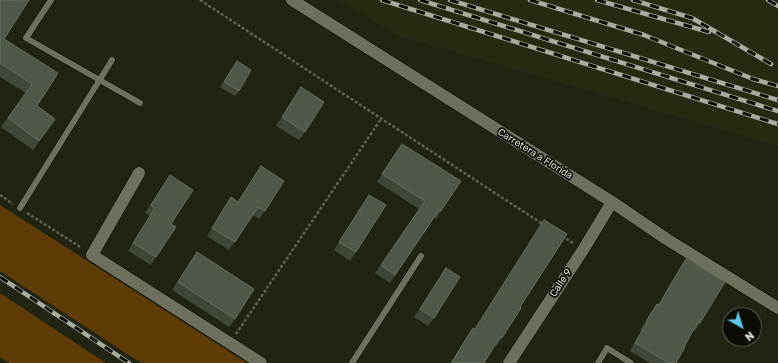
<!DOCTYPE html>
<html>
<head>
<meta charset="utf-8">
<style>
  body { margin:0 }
  #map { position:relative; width:778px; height:363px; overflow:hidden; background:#222413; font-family:Rubik,sans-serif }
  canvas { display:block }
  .north { position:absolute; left:722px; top:307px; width:40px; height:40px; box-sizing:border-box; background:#0c0c06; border:1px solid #606058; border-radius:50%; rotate:141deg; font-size:11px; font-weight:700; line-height:16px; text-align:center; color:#dddfd4 }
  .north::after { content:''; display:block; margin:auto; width:14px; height:18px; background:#5ac8e6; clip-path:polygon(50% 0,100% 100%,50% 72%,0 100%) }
</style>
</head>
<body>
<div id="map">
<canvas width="778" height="363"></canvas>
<div class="north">N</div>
</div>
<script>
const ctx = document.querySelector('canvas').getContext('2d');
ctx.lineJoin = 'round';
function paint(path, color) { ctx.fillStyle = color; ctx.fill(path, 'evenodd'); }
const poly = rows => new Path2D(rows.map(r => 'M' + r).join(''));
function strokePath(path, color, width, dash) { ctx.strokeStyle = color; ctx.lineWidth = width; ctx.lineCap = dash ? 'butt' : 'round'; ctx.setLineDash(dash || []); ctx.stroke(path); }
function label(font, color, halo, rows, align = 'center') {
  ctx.font = font + ' Rubik,sans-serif'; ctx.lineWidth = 3.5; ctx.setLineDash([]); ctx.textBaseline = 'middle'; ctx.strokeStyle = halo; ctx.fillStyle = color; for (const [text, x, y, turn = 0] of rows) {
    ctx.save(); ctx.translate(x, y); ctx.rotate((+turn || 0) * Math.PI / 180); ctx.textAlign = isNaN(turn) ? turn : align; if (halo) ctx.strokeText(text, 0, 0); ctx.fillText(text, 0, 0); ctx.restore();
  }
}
paint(poly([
  [339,0,778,0,778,146,396,35]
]), '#272a11');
paint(poly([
  [0,205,247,363,141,363,0,271],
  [0,293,106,363,9,363,0,357]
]), '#5f3c05');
const lane = poly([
  [51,0,26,38,140,103],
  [20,208,112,60],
  [352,363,421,256],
  [598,363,607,348,631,363]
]);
const street = poly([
  [139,173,92,255,261,363]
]);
const secondary = poly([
  [292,0,612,202,668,240,778,308],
  [509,363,583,250,612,202]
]);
strokePath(lane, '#0c0d01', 7);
strokePath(street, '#0c0d01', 13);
strokePath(secondary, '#0c0d01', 13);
strokePath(poly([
  [200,0,544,225],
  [0,195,13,204],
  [27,213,82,248],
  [562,236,573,243],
  [236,334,381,119]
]), '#5f6152', 2.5, [3, 2]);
strokePath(lane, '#6d705c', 6);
strokePath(street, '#6d705c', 12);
strokePath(secondary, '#6d705c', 12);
const rail = poly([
  [382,0,778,124],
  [420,0,778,111],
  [450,0,778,100],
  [530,0,644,35,753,79,778,86],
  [597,0,709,32],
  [633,0,692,18,771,64],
  [768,0,778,6],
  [0,277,129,363]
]);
strokePath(rail, '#aaac9f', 4.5);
strokePath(rail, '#0c0c06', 3, [9]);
paint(poly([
  [0,0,4,39,58,73,37,106,55,119,33,150,1,127,26,93,0,77],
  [237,61,239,91,235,96,220,87],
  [301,87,305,132,299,140,276,126],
  [402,144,441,211,436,219,434,218,390,283,375,273,419,209,377,182],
  [261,166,265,211,259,219,253,215,229,250,207,236,231,197,238,202],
  [170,175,171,224,156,257,151,265,128,251,150,216,145,213],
  [369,195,356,252,350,261,334,250],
  [544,220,520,307,502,338,496,346,495,345,484,363,451,363,473,328,475,329],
  [197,252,235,319,229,327,172,290],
  [686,259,700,323,695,331,693,330,684,347,676,363,650,363,630,351,641,331,640,330,651,312,657,304,658,305,680,267],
  [446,268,434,318,428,326,414,317]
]), '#3e4738');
const building = poly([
  [0,0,29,0,4,39,58,73,37,106,55,119,39,141,8,118,32,84,0,63,0,0],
  [237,61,251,70,239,91,224,82,237,61],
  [301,87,324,102,305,132,282,117,301,87],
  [402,144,461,181,441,211,439,210,395,275,381,265,425,201,382,174,402,144],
  [261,166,284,181,265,211,258,207,235,242,212,228,231,197,238,202,261,166],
  [170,175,193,190,171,224,176,227,156,257,133,243,155,208,151,205,170,175],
  [369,195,386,205,356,252,339,242,369,195],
  [544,220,567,234,520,307,521,308,502,338,500,337,484,363,451,363,473,328,475,329,544,220],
  [197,252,254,289,235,319,178,282,197,252],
  [686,259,725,282,700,323,698,322,684,347,685,347,676,363,669,363,635,343,647,323,646,322,657,304,659,305,686,259],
  [446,268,460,277,434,318,420,309,446,268]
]);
paint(building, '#4f5849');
strokePath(building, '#656d5e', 1);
label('10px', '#dddfd4', '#0c0c06', [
  ["Carretera a Florida",535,154,32],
  ["Calle 9",561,283,-57]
]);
</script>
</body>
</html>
